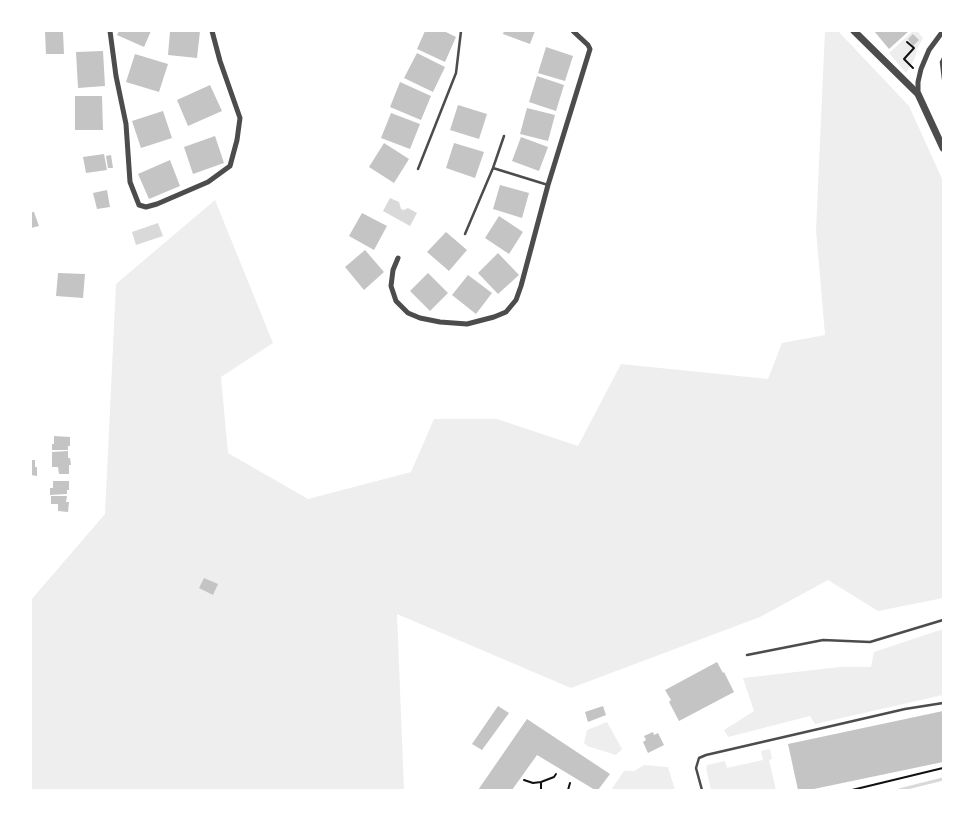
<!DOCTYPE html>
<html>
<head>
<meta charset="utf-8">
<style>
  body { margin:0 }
  #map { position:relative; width:974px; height:821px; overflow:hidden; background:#fff; font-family:Literata,serif }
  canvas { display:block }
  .frame { position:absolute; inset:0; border:32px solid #fff; pointer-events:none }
</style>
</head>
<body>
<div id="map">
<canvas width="974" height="821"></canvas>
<div class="frame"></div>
</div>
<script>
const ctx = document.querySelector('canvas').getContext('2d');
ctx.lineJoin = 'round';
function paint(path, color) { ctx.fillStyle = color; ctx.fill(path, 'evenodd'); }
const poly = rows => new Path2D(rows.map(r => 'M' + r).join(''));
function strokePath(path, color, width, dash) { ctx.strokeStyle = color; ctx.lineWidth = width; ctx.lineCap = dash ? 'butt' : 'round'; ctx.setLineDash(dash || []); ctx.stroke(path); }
paint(poly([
  [825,31,838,31,909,106,943,181,943,598,878,611,828,580,760,617,571,688,397,614,404,790,31,790,31,600,105,514,116,284,215,200,273,343,221,377,228,453,308,499,411,472,434,419,497,419,578,446,621,364,768,379,782,343,825,335,816,230],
  [913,31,917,31,923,38,918,47,914,60,906,73,889,53],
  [943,629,943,695,815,724,810,716,728,737,724,730,754,711,743,678,840,667,871,667,874,652],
  [607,722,622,749,616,755,587,746,584,743,587,730],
  [770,749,772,759,769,760,776,790,711,790,706,768,707,765,725,761,727,768,763,760,761,751],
  [644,765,668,767,675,790,611,790,624,771,634,771]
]), '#eee');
paint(poly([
  [390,198,399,202,401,209,404,210,408,208,417,213,410,226,383,211],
  [158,223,163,236,136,245,132,232]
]), '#d9d9d9');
strokePath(poly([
  [899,790,943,779]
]), '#d9d9d9', 3);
paint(poly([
  [119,31,151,31,144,47,117,35],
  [170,31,200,31,197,58,168,55],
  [425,31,444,31,456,37,445,62,417,49],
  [504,31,535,31,530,44,503,34],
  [874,31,909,31,889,49],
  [45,32,63,32,64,54,46,54],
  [913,34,919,40,913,46,908,39],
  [546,47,573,56,565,81,538,73],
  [103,51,105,86,78,88,76,52],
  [417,53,445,67,433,92,404,78],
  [135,54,168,64,159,92,126,82],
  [537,76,564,85,556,111,529,102],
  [400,82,431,96,421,120,390,107],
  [210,85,222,111,188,126,177,100],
  [75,96,102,96,103,130,75,130],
  [458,105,487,114,479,139,450,130],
  [527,108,555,115,548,141,520,134],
  [163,111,172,138,141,148,132,121],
  [391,113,420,124,410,149,381,138],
  [215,136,224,163,193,174,184,147],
  [521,137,548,147,539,171,512,161],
  [384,143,409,159,394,183,369,167],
  [454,143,484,152,475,178,446,168],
  [104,154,107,170,86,173,83,157],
  [111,155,113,168,108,168,106,156],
  [170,160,180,186,149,199,138,174],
  [500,185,529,193,522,218,493,209],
  [107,190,110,207,97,209,93,193],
  [31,212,34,212,39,226,31,228],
  [362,213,387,226,374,250,349,236],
  [499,216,523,232,509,254,485,238],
  [446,232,467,250,449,271,427,252],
  [365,250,384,272,364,290,345,267],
  [498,253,519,275,498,294,478,273],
  [58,273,85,274,83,298,56,296],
  [428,273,448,293,430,311,410,291],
  [468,275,492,293,476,314,452,295],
  [54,436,70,437,70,446,68,446,68,450,52,450,52,444,54,444],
  [68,451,68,458,70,458,71,465,69,465,69,474,59,474,58,467,52,467,52,452],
  [31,460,35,460,35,467,37,467,37,476,31,475],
  [53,481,69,481,69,490,67,490,67,494,50,495,50,488,53,488],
  [51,496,67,496,66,502,69,502,68,512,58,511,58,504,51,504],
  [204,578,218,584,213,595,199,588],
  [717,662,723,673,724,672,734,692,679,721,669,702,671,700,665,690],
  [498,706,509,713,482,750,472,744],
  [603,706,606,715,588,722,585,712],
  [943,711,943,762,809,790,798,790,788,744],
  [527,719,610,774,598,790,595,790,537,755,512,790,478,790],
  [653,732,654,735,658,733,664,745,648,753,643,742,646,740,644,736]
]), '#c4c4c4');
strokePath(poly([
  [907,42,914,48,904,59,913,68],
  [524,780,533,783,541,782,554,777,556,774],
  [541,790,541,782],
  [568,790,570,783],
  [852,790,943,768]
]), '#111', 2);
strokePath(poly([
  [943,58,941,62,943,79],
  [493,168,548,185],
  [418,169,456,73,461,31],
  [465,234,493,168,504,136],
  [747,655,823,640,870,642,943,620],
  [702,790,696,768,699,758,706,755,905,709,943,703]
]), '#4c4c4c', 2.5);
strokePath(poly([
  [110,31,116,76,126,124,130,182,139,205,146,207,157,204,208,182,230,166,237,140,240,118,220,61,212,31],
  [918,94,918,82,921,69,929,50,943,31],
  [398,258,393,270,391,286,396,301,408,313,420,318,440,322,467,324,494,317,506,312,516,300,521,286,548,185,590,49,588,45,573,31]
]), '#4c4c4c', 5);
strokePath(poly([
  [854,31,918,94,943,148]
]), '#4c4c4c', 7);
</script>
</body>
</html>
